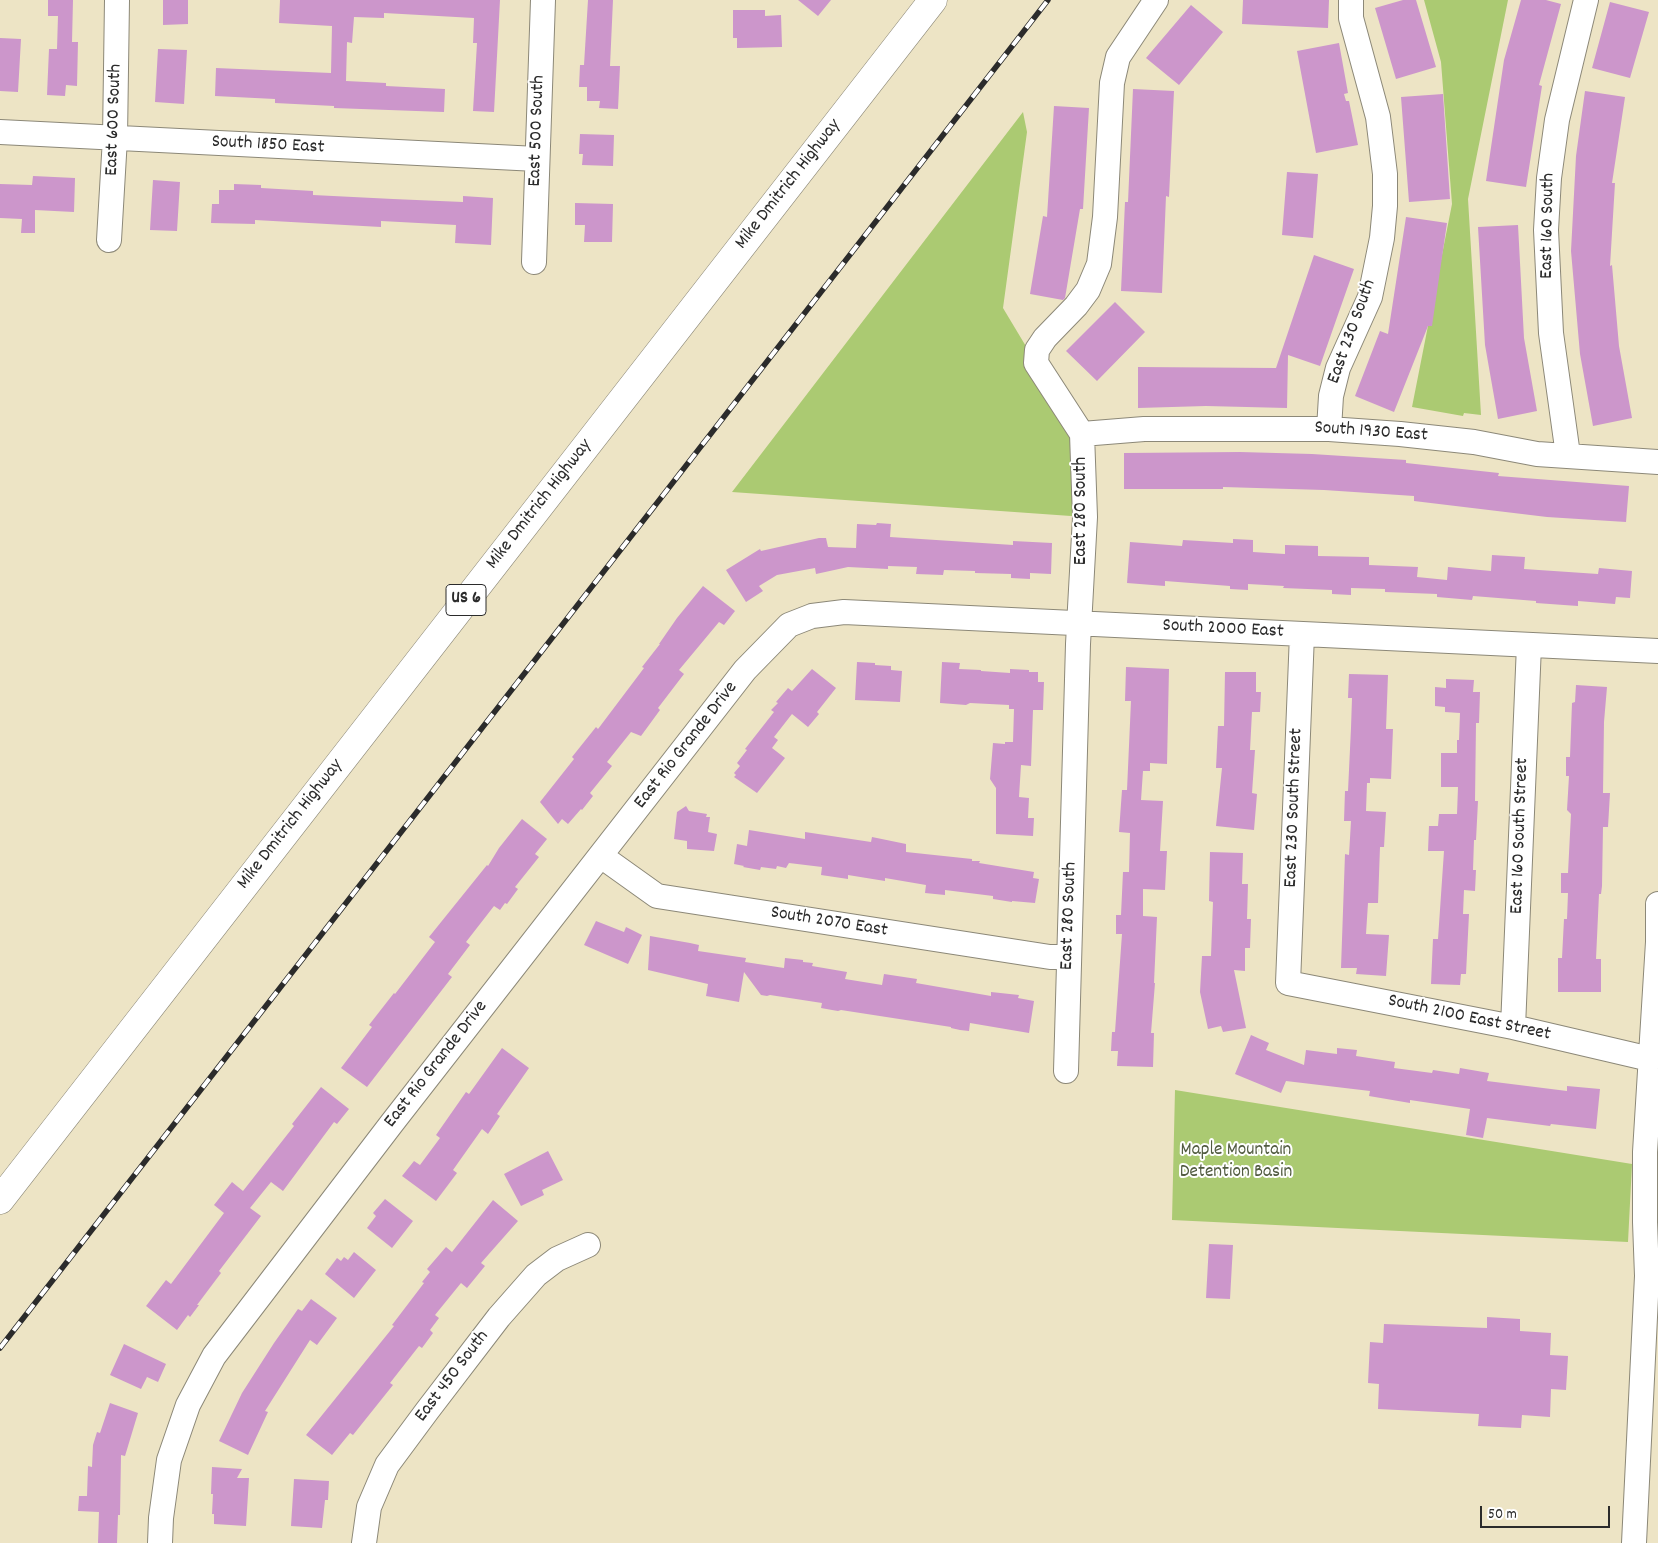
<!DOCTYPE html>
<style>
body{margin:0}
#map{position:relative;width:1658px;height:1543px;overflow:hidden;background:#ede4c5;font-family:Dekko,sans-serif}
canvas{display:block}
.scale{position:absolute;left:1480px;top:1506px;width:130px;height:22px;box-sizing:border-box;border:2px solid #2b2b2b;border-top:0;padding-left:6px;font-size:15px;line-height:18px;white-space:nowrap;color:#2b2b2b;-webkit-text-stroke:4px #fff;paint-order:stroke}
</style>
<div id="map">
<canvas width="1658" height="1543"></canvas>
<div class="scale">50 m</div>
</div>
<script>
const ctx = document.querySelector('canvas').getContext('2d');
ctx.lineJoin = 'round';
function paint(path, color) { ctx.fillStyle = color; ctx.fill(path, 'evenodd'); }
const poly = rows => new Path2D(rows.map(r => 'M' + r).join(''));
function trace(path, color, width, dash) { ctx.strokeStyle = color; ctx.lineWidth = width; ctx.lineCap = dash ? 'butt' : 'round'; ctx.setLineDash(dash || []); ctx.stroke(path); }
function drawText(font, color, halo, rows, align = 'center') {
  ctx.font = font + ' Dekko,sans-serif'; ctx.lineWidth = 4; ctx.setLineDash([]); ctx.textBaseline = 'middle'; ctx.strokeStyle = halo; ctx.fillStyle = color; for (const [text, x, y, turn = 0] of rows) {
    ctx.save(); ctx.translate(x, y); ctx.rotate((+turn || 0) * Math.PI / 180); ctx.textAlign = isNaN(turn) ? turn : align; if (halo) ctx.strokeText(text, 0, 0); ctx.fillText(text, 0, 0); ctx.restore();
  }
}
paint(poly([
 [1424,0,1508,0,1468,199,1481,415,1464,413,1463,416,1412,407,1452,204,1441,62],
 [1023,112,1027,132,1003,308,1036,363,1082,434,1085,517,732,492],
 [1175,1090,1632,1164,1628,1242,1172,1220]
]), '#abca72');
paint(poly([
 [48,0,73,0,72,42,78,42,77,86,66,85,65,96,47,95,49,49,57,49,58,16,48,16],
 [163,0,188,0,188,24,163,25],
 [280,0,500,0,494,112,473,111,477,43,473,43,474,18,384,13,384,18,354,17,352,43,347,42,346,81,386,83,386,86,445,89,444,112,334,108,334,106,275,103,275,99,215,96,216,68,331,73,332,26,279,23],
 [588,0,613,0,610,66,620,66,618,109,599,108,600,101,587,101,587,87,579,87,580,65,584,65],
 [798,0,831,0,818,16],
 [1243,0,1329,0,1328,28,1242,24],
 [1403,0,1416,0,1436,67,1396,79,1375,8],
 [1521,0,1546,0,1561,4,1539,85,1542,86,1526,187,1486,181,1504,60],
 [1610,2,1649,12,1630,78,1592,68],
 [1191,5,1223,32,1179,85,1146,58],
 [733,10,765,10,765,16,781,15,782,47,737,48,737,38,733,38],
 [0,38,21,39,18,92,0,91],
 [1339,43,1348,93,1344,94,1346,101,1349,101,1358,145,1316,153,1297,51],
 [158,49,187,50,184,104,155,102],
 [1133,89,1174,91,1169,197,1166,196,1162,293,1121,291,1125,202,1128,202],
 [1585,91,1625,97,1612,183,1615,183,1610,266,1612,265,1619,346,1632,418,1593,426,1580,354,1571,251,1576,156],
 [1443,94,1450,199,1409,202,1401,97],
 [1054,106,1089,108,1083,209,1080,209,1065,298,1063,300,1030,294,1043,216,1047,217],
 [580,134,614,135,613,166,582,165,583,154,579,154],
 [1287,172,1318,174,1313,238,1282,235],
 [33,176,75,178,74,212,35,210,35,233,21,233,22,219,0,218,0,184,32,185],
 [153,180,180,182,177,231,150,230],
 [234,184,261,185,261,188,313,191,313,195,393,199,463,202,463,196,493,198,491,245,455,243,456,225,381,221,381,227,255,220,255,224,211,223,212,204,219,204,219,190,234,190],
 [575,203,613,204,612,242,584,242,585,225,575,225],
 [1406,217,1447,223,1432,326,1428,326,1394,412,1355,396,1380,331,1388,334],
 [1518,225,1524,338,1537,411,1498,419,1485,345,1478,227],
 [1314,255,1354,269,1320,366,1288,355,1287,408,1206,406,1138,408,1138,367,1276,368],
 [1115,302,1145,332,1097,381,1066,351],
 [1240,452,1312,454,1406,460,1406,463,1499,473,1498,476,1629,486,1626,522,1547,517,1414,501,1414,496,1324,490,1223,487,1223,489,1124,489,1124,453],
 [877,523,891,524,890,537,1013,545,1013,541,1052,543,1051,574,1030,573,1030,579,1011,578,1011,574,975,573,975,571,944,570,943,575,916,574,917,567,888,566,888,569,848,567,816,574,815,568,777,575,759,586,763,591,746,602,726,570,760,549,761,551,819,538,826,538,828,547,856,548,857,524,876,525],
 [1233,539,1253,540,1253,552,1285,554,1285,545,1318,546,1318,556,1369,557,1369,565,1418,567,1417,577,1447,580,1448,567,1491,571,1492,555,1525,557,1524,569,1598,574,1599,568,1632,571,1630,598,1616,597,1615,604,1578,601,1578,606,1536,603,1536,601,1473,596,1472,600,1437,597,1437,594,1385,592,1385,589,1351,588,1351,595,1332,594,1332,590,1283,588,1284,586,1248,584,1248,590,1230,589,1230,586,1165,581,1165,586,1127,583,1130,542,1182,546,1183,540,1233,543],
 [703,586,735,611,724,625,719,622,679,670,684,674,658,708,660,710,641,736,631,732,607,762,612,766,590,793,593,796,582,810,581,809,568,824,562,819,558,824,540,802,574,759,572,757,596,727,598,729,644,668,642,667,660,644,659,644,677,618],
 [857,662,875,663,875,665,891,666,891,670,902,671,900,702,855,700],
 [942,662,960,663,959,669,981,670,981,671,1010,673,1010,669,1029,670,1029,672,1038,672,1038,682,1044,682,1043,710,1033,710,1031,766,1021,765,1019,797,1029,798,1028,818,1034,818,1033,836,996,834,996,788,990,779,993,743,1005,744,1005,742,1013,742,1014,709,1009,709,1009,705,970,703,966,705,940,703],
 [1126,667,1169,669,1167,764,1150,763,1150,771,1143,771,1141,800,1163,801,1160,851,1167,851,1165,890,1143,889,1143,916,1157,917,1154,983,1155,983,1151,1033,1154,1033,1153,1067,1117,1066,1118,1051,1111,1051,1112,1032,1115,1032,1122,934,1116,934,1116,915,1121,915,1123,872,1129,872,1130,833,1119,832,1122,790,1127,790,1131,701,1125,701],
 [812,669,836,688,817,712,819,714,808,727,792,714,774,737,778,740,772,748,785,758,757,793,734,777,736,775,734,773,740,766,737,763,747,750,745,749,774,712,771,710,778,703,776,702,788,688,792,691],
 [1225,672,1256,672,1256,692,1261,692,1260,712,1252,712,1250,750,1255,750,1252,793,1257,794,1254,830,1216,826,1222,768,1216,768,1218,726,1224,726],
 [1349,674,1388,675,1386,729,1393,729,1391,779,1370,778,1370,783,1367,783,1366,811,1386,812,1384,847,1380,847,1378,903,1368,903,1366,934,1389,935,1386,976,1356,974,1357,968,1341,968,1345,854,1349,855,1351,821,1344,821,1345,791,1348,791,1351,728,1352,698,1348,698],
 [1446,679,1474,680,1473,692,1480,692,1479,723,1476,723,1475,801,1478,801,1476,840,1474,840,1473,870,1476,870,1475,891,1464,890,1463,914,1469,914,1466,974,1461,974,1460,985,1431,984,1433,939,1438,939,1444,851,1428,851,1429,826,1438,826,1439,814,1457,814,1458,787,1441,787,1441,753,1457,753,1457,740,1459,740,1460,713,1445,712,1445,707,1435,706,1435,687,1446,688],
 [1576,685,1607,687,1604,722,1603,793,1610,793,1608,827,1603,827,1602,886,1601,894,1599,894,1596,959,1601,959,1601,992,1558,992,1558,958,1562,958,1564,919,1567,919,1568,893,1561,893,1561,873,1568,873,1571,814,1567,810,1569,776,1566,776,1566,757,1570,757,1572,703,1575,702],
 [686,806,689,811,707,814,706,817,710,817,708,832,717,834,714,851,687,849,687,841,674,839,677,812],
 [522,819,547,839,535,854,539,857,515,887,518,889,507,904,505,903,500,910,494,906,466,942,470,945,448,974,452,977,367,1087,341,1068,372,1027,369,1025,394,993,395,994,435,942,429,937,487,865,488,866,499,848],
 [749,830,805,839,805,832,871,842,872,837,906,844,906,852,972,859,972,861,980,861,979,863,1034,872,1033,878,1039,879,1035,903,1012,901,1012,902,993,899,993,896,945,890,945,895,925,893,926,885,885,878,885,881,848,875,848,879,821,875,822,867,789,863,786,868,777,866,776,869,761,867,760,870,743,867,744,866,734,864,737,844,747,846],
 [1210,852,1243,853,1242,884,1248,884,1247,919,1251,919,1250,948,1245,948,1245,971,1234,970,1246,1028,1223,1032,1221,1026,1208,1029,1200,992,1202,956,1211,956,1213,902,1209,901],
 [596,921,624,932,626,927,642,935,628,964,584,945],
 [650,936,690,943,699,945,698,951,746,958,745,962,784,968,785,958,803,960,803,962,813,963,812,966,847,972,845,979,882,985,884,974,917,979,916,983,991,996,991,992,1019,995,1018,998,1034,1001,1029,1033,970,1023,969,1031,960,1030,951,1028,951,1027,841,1010,838,1011,832,1010,821,1008,822,1003,770,995,767,996,761,995,744,972,739,1002,706,996,708,984,648,970],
 [1251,1035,1269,1043,1266,1050,1304,1065,1306,1050,1337,1054,1337,1048,1357,1050,1356,1056,1395,1062,1394,1068,1432,1073,1433,1070,1459,1074,1460,1068,1489,1073,1487,1081,1567,1091,1567,1086,1600,1089,1596,1129,1551,1124,1550,1126,1487,1118,1483,1138,1466,1135,1470,1109,1410,1100,1410,1103,1369,1096,1370,1091,1286,1081,1281,1093,1235,1074],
 [502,1048,529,1068,497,1114,500,1116,488,1134,482,1129,453,1170,457,1173,436,1201,402,1176,414,1161,420,1165,440,1138,436,1135,466,1092,469,1094],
 [321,1087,349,1109,337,1124,334,1122,283,1191,271,1182,250,1208,261,1216,219,1271,221,1273,197,1305,199,1305,190,1317,188,1315,177,1330,146,1306,166,1280,171,1284,224,1213,214,1205,232,1182,243,1191,294,1126,292,1124],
 [548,1151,563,1180,542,1190,544,1195,521,1206,504,1174],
 [385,1199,413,1221,392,1248,367,1228,376,1216,373,1213],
 [493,1200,518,1221,481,1263,485,1266,467,1288,461,1283,435,1315,439,1318,430,1330,433,1333,422,1348,419,1346,390,1383,393,1385,353,1435,350,1433,332,1455,306,1435,394,1326,392,1325,424,1283,422,1282,430,1272,427,1269,446,1247,452,1252],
 [1209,1244,1233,1245,1230,1299,1206,1298],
 [354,1252,376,1270,354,1298,325,1274,337,1258,341,1261,344,1257,348,1260],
 [311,1299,337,1318,317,1345,310,1340,265,1411,268,1412,248,1455,219,1441,242,1393,274,1343,298,1309,302,1311],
 [1487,1317,1520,1319,1520,1331,1551,1333,1550,1355,1568,1356,1566,1390,1551,1389,1550,1417,1522,1415,1521,1428,1478,1426,1479,1414,1378,1409,1379,1384,1368,1383,1370,1342,1383,1343,1384,1324,1487,1328],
 [124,1344,166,1364,158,1382,147,1377,141,1389,110,1375],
 [110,1403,138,1413,125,1456,121,1455,120,1515,118,1515,117,1543,98,1543,99,1512,78,1511,79,1496,87,1496,88,1466,92,1467,93,1445,97,1432,100,1433],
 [212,1467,242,1469,237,1478,249,1478,246,1526,214,1524,214,1514,212,1514,213,1494,211,1494],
 [294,1479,329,1481,328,1500,325,1500,322,1528,291,1526]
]), '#cc96cb');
const minor = poly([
 [0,132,537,159],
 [109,240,115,138,117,0],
 [534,262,543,0],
 [1329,429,1331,396,1338,368,1370,297,1382,238,1385,206,1385,174,1378,117,1351,18,1351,0],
 [1082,434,1144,429,1329,429,1400,434,1474,442,1537,454,1658,462],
 [1568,455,1551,333,1546,230,1549,178,1557,120,1586,0],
 [1302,634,1288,983,1513,1027,1650,1059],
 [601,856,657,896,1050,957,1069,957],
 [1513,1027,1529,645],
 [1066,1071,1078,644,1085,517,1082,434,1036,363,1037,350,1045,338,1076,306,1088,290,1099,264,1105,217,1112,83,1118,57,1156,0],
 [160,1543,161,1518,169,1460,188,1405,214,1356,392,1123,745,670,789,625,812,616,844,612,1658,651],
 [364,1543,369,1507,387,1465,427,1411,499,1317,536,1275,557,1259,588,1245],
 [1634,1543,1647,1276,1645,1222,1645,1152,1658,942,1658,904]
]);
const highway = poly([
 [0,1200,933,0]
]);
trace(minor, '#8c8878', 26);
trace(highway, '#8c8878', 29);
trace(minor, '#fff', 24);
trace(highway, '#fff', 28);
const rail = poly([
 [0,1348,1048,0]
]);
trace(rail, '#2b2b2b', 5.5);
trace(rail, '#fff', 4, [11]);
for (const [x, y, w] of [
 [466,600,40]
]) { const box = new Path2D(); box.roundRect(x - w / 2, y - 15.5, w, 31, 4); ctx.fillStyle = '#fff'; ctx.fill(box); trace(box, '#2b2b2b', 1); }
drawText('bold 18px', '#2b2b2b', null, [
 ["US 6",466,600]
]);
drawText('19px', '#2b2b2b', '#fff', [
 ["East 600 South",115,120,-88],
 ["East 500 South",538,131,-88],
 ["South 1850 East",268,146,3],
 ["Mike Dmitrich Highway",789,185,-52],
 ["East 160 South",1549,226,-89],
 ["East 230 South",1353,332,-70],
 ["South 1930 East",1371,433,4],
 ["Mike Dmitrich Highway",540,505,-52],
 ["East 280 South",1082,511,-90],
 ["South 2000 East",1223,630,3],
 ["East Rio Grande Drive",687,746,-52],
 ["East 230 South Street",1295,808,-88],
 ["Mike Dmitrich Highway",291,825,-52],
 ["East 160 South Street",1521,836,-88],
 ["East 280 South",1070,916,-88],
 ["South 2070 East",829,923,9],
 ["South 2100 East Street",1469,1019,12],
 ["East Rio Grande Drive",437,1065,-52],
 ["East 450 South",453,1377,-53]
]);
drawText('19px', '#515b40', '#fff', [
 ["Maple Mountain",1236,1151],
 ["Detention Basin",1236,1173]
]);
</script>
